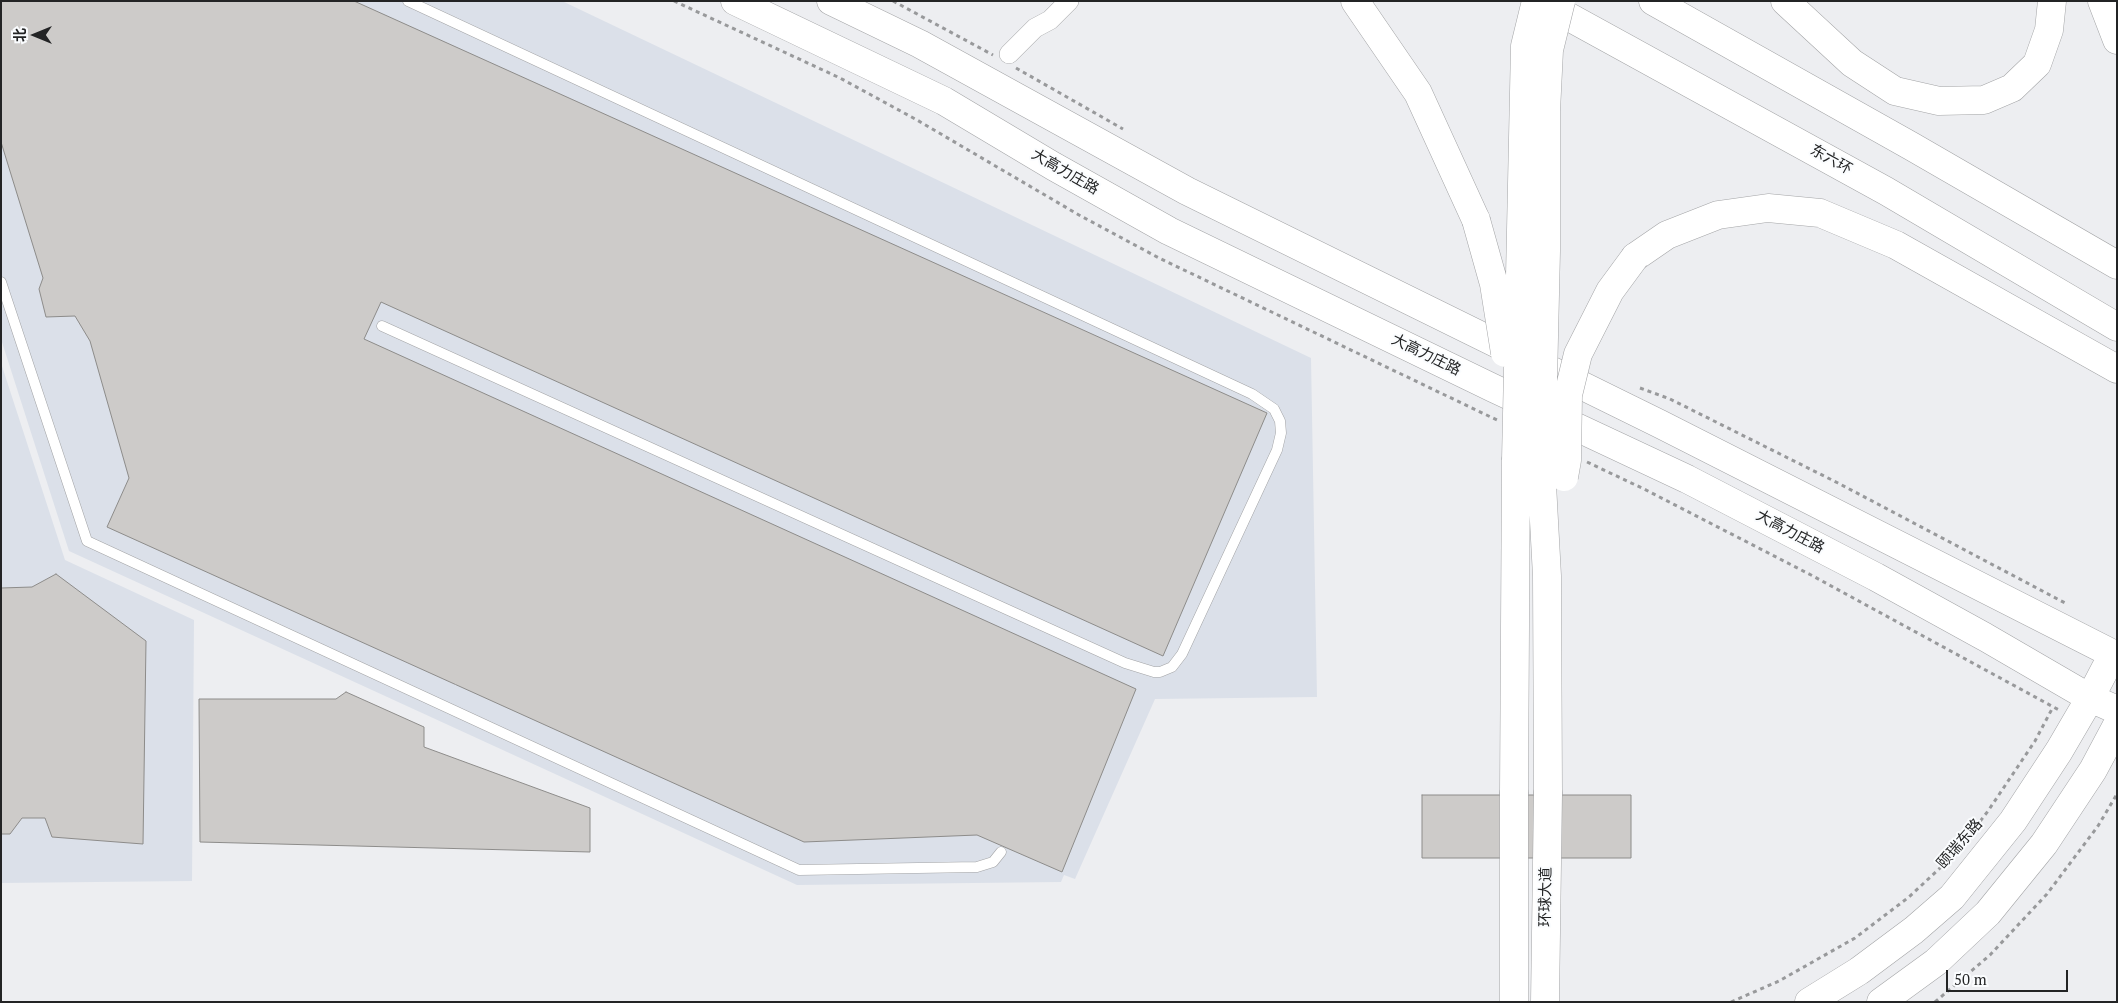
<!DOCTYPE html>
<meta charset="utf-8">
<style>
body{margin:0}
#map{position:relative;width:2118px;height:1003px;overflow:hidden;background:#edeef1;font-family:"PT Serif","Noto Sans SC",serif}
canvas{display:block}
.frame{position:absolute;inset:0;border:2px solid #232425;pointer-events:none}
.north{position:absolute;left:10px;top:10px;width:50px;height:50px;-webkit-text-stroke:4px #fafcfe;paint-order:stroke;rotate:270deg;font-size:14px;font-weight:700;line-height:20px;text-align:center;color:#232425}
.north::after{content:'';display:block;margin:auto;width:18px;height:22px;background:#232425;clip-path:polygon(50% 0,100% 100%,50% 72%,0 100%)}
.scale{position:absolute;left:1946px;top:970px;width:122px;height:22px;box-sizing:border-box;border:2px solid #232425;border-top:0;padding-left:6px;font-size:15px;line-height:18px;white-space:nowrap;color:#232425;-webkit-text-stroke:4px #fafcfe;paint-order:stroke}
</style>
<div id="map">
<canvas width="2118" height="1003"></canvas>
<div class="frame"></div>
<div class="north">北</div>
<div class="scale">50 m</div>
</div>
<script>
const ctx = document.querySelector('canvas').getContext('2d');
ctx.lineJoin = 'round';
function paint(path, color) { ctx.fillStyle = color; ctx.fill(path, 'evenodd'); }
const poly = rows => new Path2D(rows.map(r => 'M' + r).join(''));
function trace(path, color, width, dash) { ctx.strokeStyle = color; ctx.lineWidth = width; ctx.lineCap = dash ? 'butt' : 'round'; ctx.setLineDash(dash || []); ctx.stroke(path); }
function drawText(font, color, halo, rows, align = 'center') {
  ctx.font = font + ' "PT Serif","Noto Sans SC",serif'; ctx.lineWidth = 4; ctx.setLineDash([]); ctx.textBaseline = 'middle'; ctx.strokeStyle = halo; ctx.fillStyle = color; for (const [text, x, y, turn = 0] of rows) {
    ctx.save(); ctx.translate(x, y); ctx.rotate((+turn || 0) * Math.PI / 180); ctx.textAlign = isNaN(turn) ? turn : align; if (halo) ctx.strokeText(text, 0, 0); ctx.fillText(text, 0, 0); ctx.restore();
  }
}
paint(poly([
 [1,1,562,1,1311,358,1317,697,1155,699,1075,879,1064,875,1061,882,797,885,69,551,1,339],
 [1,363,65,560,194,620,192,881,1,883]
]), '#dbe0e9');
const building = poly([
 [1,1,354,1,1267,413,1163,656,381,302,364,339,1136,689,1062,872,977,835,804,842,107,527,129,478,90,341,75,316,46,317,39,289,43,278,1,142,1,1],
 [56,574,146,641,143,844,52,837,45,818,22,818,10,834,1,834,1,588,32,587,56,574],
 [346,692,424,727,424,747,590,808,590,852,200,842,199,699,336,699,346,692],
 [1422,795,1631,795,1631,858,1422,858,1422,795]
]);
paint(building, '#cdcbc9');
trace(building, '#8d8c8a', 1);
const service = poly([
 [1,282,87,541,799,870,977,867,993,862,1001,852],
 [382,326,1125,663,1154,672,1160,672,1172,667,1182,654,1277,450,1281,433,1280,421,1274,409,1252,394,408,1]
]);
const minor = poly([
 [1009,54,1035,28,1050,20,1069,1]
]);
const primary = poly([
 [735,1,944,101,1053,166,1169,231,1493,388,1687,479,1876,577,1985,637,2090,698,2117,710],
 [831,1,920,44,1187,191,1660,424,2117,656],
 [1514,1002,1514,793],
 [1545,1002,1548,793],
 [1809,1002,1859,971,1914,930,1952,897,2013,821,2059,751,2090,698,2113,654],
 [1881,1002,1936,962,1988,913,2044,844,2093,770,2117,725]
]);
const motorway = poly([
 [1355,1,1418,93,1476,220],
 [1540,1,1886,191,2117,327],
 [1653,1,1911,146,2117,265],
 [1785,1,1852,63,1895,91,1939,101,1984,100,2012,88,2037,64,2049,30,2052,1],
 [2102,1,2117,40],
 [1635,257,1667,235,1718,215,1768,208,1820,213,1896,245,2117,369],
 [1541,466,1547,576,1548,793],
 [1514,793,1516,460]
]);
trace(service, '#a3a4a6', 11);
trace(minor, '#a3a4a6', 20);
trace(primary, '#a3a4a6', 29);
trace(motorway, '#a3a4a6', 29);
trace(poly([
 [674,1,840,78,917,120,1079,215,1159,258,1497,420],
 [893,1,993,55],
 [1016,68,1123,129],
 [1640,388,1670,399,1838,483,2067,604],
 [1587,462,1644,489,1811,575,2059,710],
 [1731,1002,1779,981,1855,938,1909,897,1956,853,1988,811,2035,741,2053,707],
 [1935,1002,1990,955,2047,894,2098,826,2117,794]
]), '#98999b', 3, [4, 4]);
trace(service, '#fff', 10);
trace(minor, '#fff', 19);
trace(primary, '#fff', 28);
trace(motorway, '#fff', 28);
const motorwayBridge = poly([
 [1476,220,1494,284,1505,353],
 [1516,460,1525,46,1536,1],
 [1541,466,1546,251,1546,111,1549,50,1561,1],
 [1564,477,1567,460,1568,395,1578,354,1610,291,1635,257]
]);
trace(motorwayBridge, '#a3a4a6', 29, []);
trace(motorwayBridge, '#fff', 28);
drawText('15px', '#232425', '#fafcfe', [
 ["东六环",1831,160,29],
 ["大高力庄路",1065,172,30],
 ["大高力庄路",1426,355,26],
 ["大高力庄路",1790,532,28],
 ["颐瑞东路",1960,844,-49],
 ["环球大道",1546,897,-89]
]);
</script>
